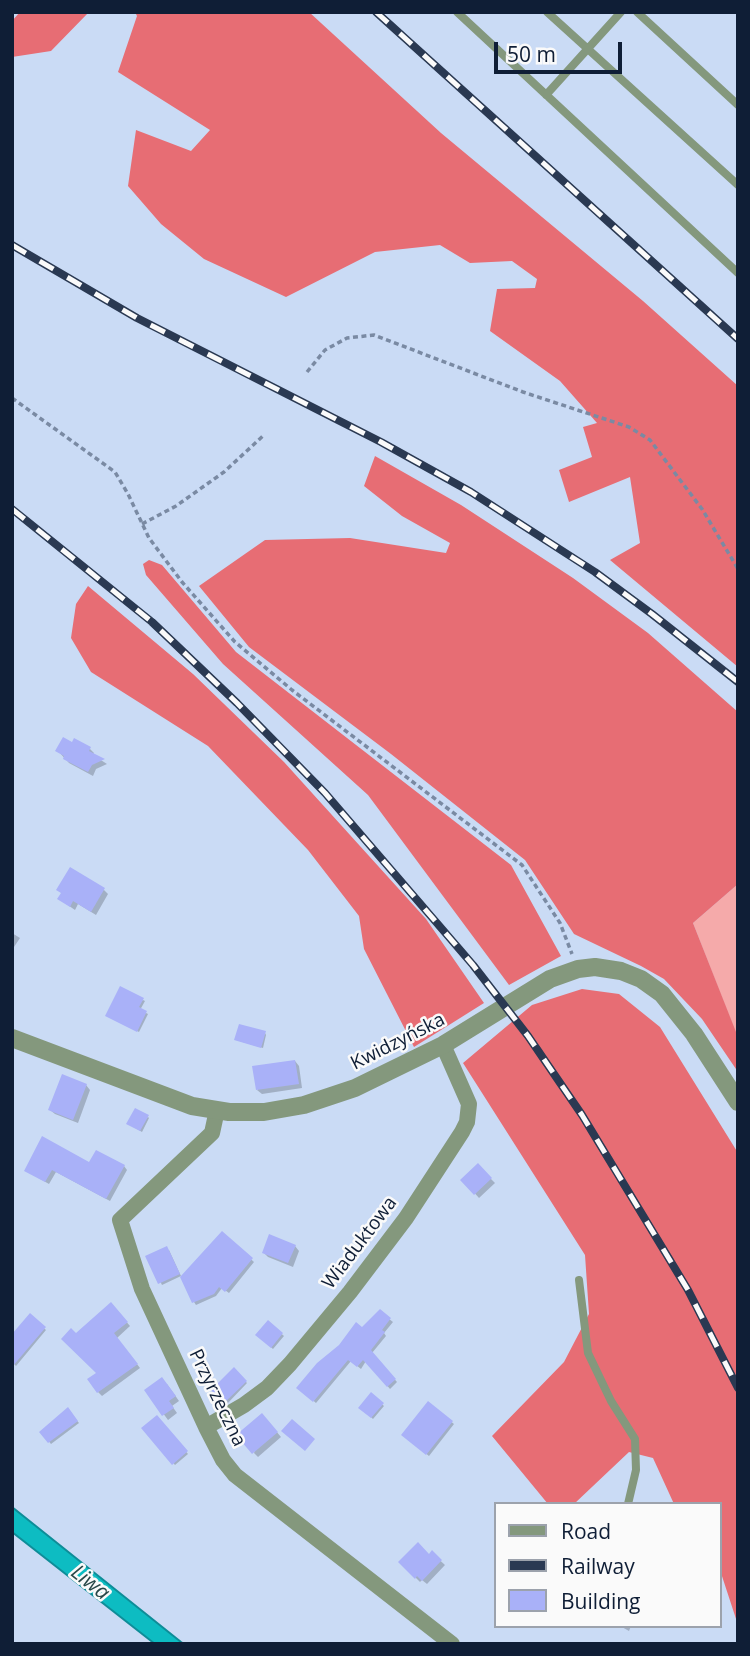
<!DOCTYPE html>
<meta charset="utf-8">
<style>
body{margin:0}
#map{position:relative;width:750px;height:1656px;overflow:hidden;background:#cadbf5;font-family:"Open Sans",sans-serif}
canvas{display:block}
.frame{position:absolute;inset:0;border:14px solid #0f1e36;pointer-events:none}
.legend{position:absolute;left:494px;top:1502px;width:228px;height:126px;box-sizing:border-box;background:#fafafa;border:2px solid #9ca2ac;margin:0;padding:9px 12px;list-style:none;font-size:21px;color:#0f1e36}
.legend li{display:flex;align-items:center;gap:14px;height:35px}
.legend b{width:35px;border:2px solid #9ca2ac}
.scale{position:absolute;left:494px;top:42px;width:128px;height:32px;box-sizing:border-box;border:4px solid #0f1e36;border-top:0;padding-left:9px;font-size:21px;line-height:24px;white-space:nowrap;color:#0f1e36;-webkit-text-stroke:5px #fafafa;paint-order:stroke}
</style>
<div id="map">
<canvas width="750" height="1656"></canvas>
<div class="frame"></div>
<ul class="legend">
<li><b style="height:9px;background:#84987d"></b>Road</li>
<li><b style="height:9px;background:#2a3952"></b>Railway</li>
<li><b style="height:19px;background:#a9b1f8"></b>Building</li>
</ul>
<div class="scale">50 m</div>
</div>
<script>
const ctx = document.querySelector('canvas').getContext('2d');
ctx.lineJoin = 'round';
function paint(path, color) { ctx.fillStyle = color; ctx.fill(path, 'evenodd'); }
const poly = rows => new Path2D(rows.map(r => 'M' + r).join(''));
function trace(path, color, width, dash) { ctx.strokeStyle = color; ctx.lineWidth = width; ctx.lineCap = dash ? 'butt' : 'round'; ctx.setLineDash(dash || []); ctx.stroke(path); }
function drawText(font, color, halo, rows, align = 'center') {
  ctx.font = font + ' "Open Sans",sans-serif'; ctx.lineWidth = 5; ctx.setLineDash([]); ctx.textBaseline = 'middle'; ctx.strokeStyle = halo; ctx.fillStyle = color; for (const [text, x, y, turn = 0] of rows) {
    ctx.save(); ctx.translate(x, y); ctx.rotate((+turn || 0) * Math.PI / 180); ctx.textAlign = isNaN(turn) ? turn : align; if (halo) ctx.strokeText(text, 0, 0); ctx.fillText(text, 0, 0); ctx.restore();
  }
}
paint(poly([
 [738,884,738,1035,737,1036,693,923]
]), '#f5aaaa');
paint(poly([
 [20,12,89,12,51,51,12,57,12,21],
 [135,12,309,12,441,133,643,301,738,386,738,667,610,560,640,543,630,477,569,502,559,470,592,457,583,427,597,423,560,381,490,331,497,289,535,288,537,279,512,261,470,263,440,245,375,252,286,297,204,259,161,224,128,186,136,130,191,151,210,130,118,72,137,16],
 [375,456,461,505,573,578,648,633,738,712,738,884,693,923,738,1037,738,1072,702,1019,664,979,641,966,574,934,525,860,391,754,249,647,199,586,265,540,350,538,446,553,450,543,402,516,364,486],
 [149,560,162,565,236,652,511,865,561,956,509,985,368,795,223,664,146,575,143,564],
 [88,586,193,674,284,762,426,919,484,1003,414,1047,364,949,359,916,308,850,208,746,91,672,71,638,76,604],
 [582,989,619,994,660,1027,738,1153,738,1625,720,1570,720,1504,674,1504,653,1458,629,1452,574,1504,548,1504,492,1436,564,1362,589,1314,585,1255,463,1063,532,1005]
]), '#e76d74');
const water = poly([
 [12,1507,181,1642,184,1644,155,1644,12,1532,12,1507]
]);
paint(water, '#0dbcc2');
trace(water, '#0e8d98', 2);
paint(poly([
 [90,749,94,753,93,755,107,764,96,769,93,776,69,763,58,751],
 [104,890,108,894,96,915,78,904,75,910,59,899],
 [12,933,20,938,12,950],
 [143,1000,145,1001,140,1010,148,1014,139,1032,109,1017],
 [265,1033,266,1035,263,1048,236,1040],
 [295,1061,299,1066,302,1088,262,1094,257,1090],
 [86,1085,90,1090,78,1123,55,1114,50,1110],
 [148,1117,149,1118,142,1132,130,1125],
 [90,1164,124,1166,127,1170,110,1201,56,1172,49,1184,26,1171],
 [478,1166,495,1183,479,1198,463,1180],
 [222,1233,254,1262,229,1293,222,1288,216,1296,196,1305,194,1302],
 [295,1246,299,1251,293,1267,268,1257,264,1253],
 [169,1250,181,1276,162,1285,148,1257],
 [111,1304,130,1326,117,1338,140,1368,102,1396,98,1392,98,1373],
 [380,1312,393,1322,384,1333,386,1336,372,1353,397,1382,390,1389,366,1361,361,1369,351,1361,316,1403,299,1388],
 [30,1316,46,1330,16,1366,12,1362],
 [268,1322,284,1336,273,1349,257,1335],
 [234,1370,247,1383,227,1404,213,1390],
 [167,1384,179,1401,172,1406,177,1413,168,1420,146,1390],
 [371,1395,384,1406,373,1419,361,1408],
 [428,1403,454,1424,429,1456,403,1435],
 [68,1410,79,1423,51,1444,42,1433],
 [157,1418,188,1454,175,1465,144,1429],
 [266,1419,281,1437,258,1457,254,1453],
 [432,1553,445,1565,427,1584,422,1580,420,1582,400,1562,429,1556],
 [620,1626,631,1626,629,1631]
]), '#0003');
paint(poly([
 [63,737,72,742,74,738,91,747,89,751,105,759,92,765,88,772,63,759,64,756,55,751],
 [70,867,105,888,91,912,73,901,70,907,57,899,61,893,56,890],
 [120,986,144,998,139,1007,147,1011,137,1032,105,1016],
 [239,1024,266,1031,261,1048,234,1040],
 [295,1060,299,1084,256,1090,252,1066],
 [62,1074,87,1084,73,1120,48,1110],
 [135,1108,149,1115,140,1131,126,1124],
 [42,1136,89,1162,96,1150,125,1165,106,1199,52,1170,45,1182,24,1171],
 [478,1163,492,1178,474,1195,460,1180],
 [222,1231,253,1258,225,1292,219,1287,214,1294,192,1303,180,1277],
 [269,1234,296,1245,288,1263,262,1253],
 [167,1246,180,1274,158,1284,145,1256],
 [111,1302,128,1322,114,1333,138,1364,97,1393,87,1379,96,1373,61,1339,71,1328,76,1333],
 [380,1309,391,1318,382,1330,385,1332,371,1350,396,1379,387,1387,363,1360,357,1367,348,1360,313,1402,296,1388,317,1363,339,1345,356,1322,362,1327],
 [30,1313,46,1327,12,1367,12,1334],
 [268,1320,283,1333,271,1348,255,1335],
 [234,1367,247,1381,224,1403,211,1390],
 [162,1377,176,1396,169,1401,174,1408,162,1416,144,1390],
 [371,1392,384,1403,371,1418,358,1408],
 [428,1401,453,1421,426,1455,401,1435],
 [68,1407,78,1421,48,1443,39,1432],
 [262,1413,278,1432,252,1454,236,1435],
 [157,1415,188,1451,172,1465,141,1428],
 [292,1419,315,1439,305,1451,281,1431],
 [418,1542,429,1554,432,1550,442,1560,422,1581,417,1576,415,1579,398,1562]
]), '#a9b1f8');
trace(poly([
 [307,372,325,350,347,338,374,335,523,392,629,427,650,440,702,509,738,569],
 [12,398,115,472,128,494,149,538,182,582,235,642,292,690,522,865,560,923,572,954],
 [142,524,176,506,224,472,264,435]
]), '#7a8aa3', 3.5, [5, 3.5]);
trace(poly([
 [457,12,738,273],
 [547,12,738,185],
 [637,12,738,105],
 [546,95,621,12],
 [579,1280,588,1353,611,1401,635,1439,636,1470,628,1504]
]), '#84987d', 8);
trace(poly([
 [217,1110,212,1133,120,1220,142,1289,206,1427,223,1460,235,1475,452,1644],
 [206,1427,244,1405,267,1388,290,1364,350,1292,406,1218,462,1132,467,1122,469,1104,443,1045]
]), '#84987d', 16);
trace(poly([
 [12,1038,192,1106,229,1112,264,1112,304,1105,355,1088,443,1045,550,979,578,969,595,967,621,971,641,979,662,994,694,1034,738,1102]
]), '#84987d', 18);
const rail = poly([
 [376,12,738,339],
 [12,245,137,318,381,442,471,492,595,572,652,614,738,682],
 [12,509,152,622,237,703,325,793,473,965,528,1036,582,1115,688,1290,738,1388]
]);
trace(rail, '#2a3952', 8);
trace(rail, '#fafafa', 5, [16]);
drawText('19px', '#0f1e36', '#fafafa', [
 ["Kwidzyńska",398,1042,-27],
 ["Wiaduktowa",360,1243,-53],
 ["Przyrzeczna",217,1398,64]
]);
drawText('italic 21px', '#294849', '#fafafa', [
 ["Liwa",90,1583,38]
]);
</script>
